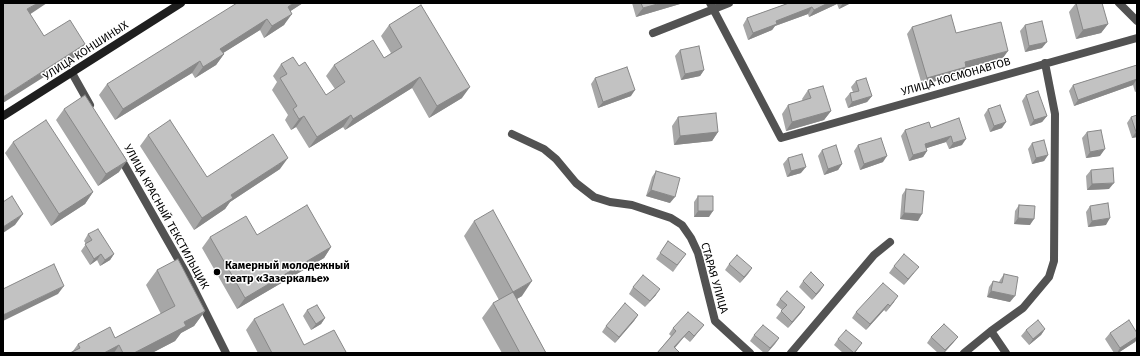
<!DOCTYPE html>
<meta charset="utf-8">
<style>
body{margin:0}
#map{position:relative;width:1140px;height:356px;overflow:hidden;background:#fff;font-family:"Fira Sans",sans-serif}
canvas{display:block}
.frame{position:absolute;inset:0;border:4px solid #000;pointer-events:none}
</style>
<div id="map">
<canvas width="1140" height="356"></canvas>
<div class="frame"></div>
</div>
<script>
const ctx = document.querySelector('canvas').getContext('2d');
ctx.lineJoin = 'round';
const poly = rows => new Path2D(rows.map(r => 'M' + r).join(''));
function trace(path, color, width, dash) { ctx.strokeStyle = color; ctx.lineWidth = width; ctx.lineCap = dash ? 'butt' : 'round'; ctx.setLineDash(dash || []); ctx.stroke(path); }
function paint(path, color) { ctx.fillStyle = color; ctx.fill(path, 'evenodd'); }
function drawText(font, color, halo, rows, align = 'center') {
  ctx.font = font + ' "Fira Sans",sans-serif'; ctx.lineWidth = 3; ctx.setLineDash([]); ctx.textBaseline = 'middle'; ctx.strokeStyle = halo; ctx.fillStyle = color; for (const [text, x, y, turn = 0] of rows) {
    ctx.save(); ctx.translate(x, y); ctx.rotate((+turn || 0) * Math.PI / 180); ctx.textAlign = isNaN(turn) ? turn : align; if (halo) ctx.strokeText(text, 0, 0); ctx.fillText(text, 0, 0); ctx.restore();
  }
}
trace(poly([
 [710,3,781,138,1137,38],
 [1119,3,1137,21],
 [653,33,729,3],
 [512,134,544,149,556,159,576,183,594,197,610,202,632,205,671,218,682,225,691,238,698,253,715,321,750,353],
 [991,331,1006,353],
 [791,353,874,255,890,242],
 [964,353,991,331,1023,308,1049,277,1054,261,1055,114,1045,63]
]), '#525252', 8);
trace(poly([
 [72,73,90,105],
 [120,157,186,273,226,353]
]), '#525252', 8);
trace(poly([
 [3,116,181,3]
]), '#1f1f1f', 8);
paint(poly([
 [303,3,290,11,284,25,264,38,260,30,223,53,224,54,216,65,195,78,192,73,115,120,99,95,107,84],
 [632,3,681,3,680,4,636,17],
 [789,3,851,3,839,9,837,4,809,17,808,14,775,26,772,30,748,40,743,25,747,18],
 [1076,3,1108,24,1101,33,1076,39,1069,12],
 [389,25,462,98,429,118,412,88,345,130,343,127,309,148,296,127,291,130,285,120,288,115,272,90,277,82,273,76,281,64,299,66,326,95,335,89,326,76,334,65,384,58,391,53,381,36],
 [1025,25,1042,48,1025,52,1020,31],
 [912,27,956,33,1003,58,966,68,961,74,922,85,907,34],
 [680,50,704,70,700,76,681,80,675,56],
 [1137,65,1137,91,1135,92,1133,85,1074,106,1069,91,1073,85],
 [595,78,631,96,598,108,591,84],
 [856,81,872,96,867,102,848,108,845,99,850,93,853,92,851,87],
 [808,90,831,111,824,120,786,131,782,114,788,105,803,101,802,99],
 [1026,95,1047,116,1042,122,1030,126,1022,101],
 [64,109,119,172,98,186,56,120],
 [988,109,1002,128,990,132,984,115],
 [1137,115,1137,137,1132,138,1127,123,1131,117],
 [678,117,718,132,712,141,674,145,672,126],
 [959,118,962,145,949,149,946,142,926,148,927,151,923,157,909,161,901,136,905,130,931,128],
 [1087,132,1100,156,1086,158,1082,138],
 [148,135,207,177,280,169,230,202,225,209,194,230,140,146],
 [13,142,93,192,85,204,51,226,5,153],
 [1032,143,1048,155,1044,161,1032,164,1028,149],
 [858,145,883,162,860,170,854,151],
 [822,150,842,164,838,170,824,175,818,156],
 [788,158,801,173,787,177,783,164],
 [1091,170,1109,189,1087,190,1086,176],
 [656,171,670,203,646,196,652,177],
 [906,189,918,221,900,219,902,195],
 [698,196,709,217,694,217,694,202],
 [1019,205,1030,225,1014,224,1015,211],
 [1090,206,1106,225,1088,227,1086,212],
 [474,221,522,296,517,299,546,353,502,353,482,318,493,303,499,300,464,236],
 [88,234,114,254,110,260,100,266,97,260,90,265,81,251,86,244,84,241],
 [257,235,331,247,324,258,237,309,202,248,210,237],
 [668,241,686,254,673,272,656,259],
 [729,264,752,268,740,283,725,270],
 [894,266,914,273,904,285,889,273],
 [157,270,205,311,194,326,181,333,175,341,152,353,70,353,73,351,78,344,115,338,161,314,146,285],
 [1004,274,1010,302,987,297,989,287,993,281,999,282,1000,280],
 [803,281,824,285,820,291,812,300,799,287],
 [633,287,656,295,645,307,629,294],
 [780,299,805,307,801,313,788,328,776,318,782,310,776,305],
 [894,302,886,312,884,310,866,330,852,318,856,312],
 [307,310,325,318,321,324,311,330,303,316],
 [638,315,634,321,615,343,602,332,606,326],
 [254,319,304,345,345,353,258,353,246,330],
 [704,325,699,331,690,342,684,337,675,348,657,353,671,336,669,334,673,328],
 [1045,329,1041,335,1029,345,1021,336,1026,330],
 [1110,333,1137,333,1137,339,1135,342,1118,353,1114,353,1105,339],
 [754,335,779,338,767,353,764,353,750,341],
 [931,337,958,337,953,343,944,353,938,353,927,343],
 [838,339,862,343,855,353,843,353,834,345]
]), '#a7a7a7');
paint(poly([
 [38,3,47,3,20,21,27,9],
 [293,3,303,3,280,18,288,7],
 [661,3,681,3,680,4,636,17,643,8],
 [828,3,837,3,837,4,809,17,814,10],
 [843,3,851,3,839,9],
 [812,7,808,14,775,26,772,30,748,40,753,33,776,21],
 [292,14,284,25,264,38,272,26],
 [267,19,260,30,212,60,220,49],
 [1108,24,1101,33,1076,39,1083,30],
 [1047,42,1042,48,1025,52,1029,46],
 [85,44,77,56,3,103,3,97],
 [1008,51,1003,58,966,68,961,74,922,85,927,78,965,62],
 [224,54,216,65,195,78,203,67],
 [200,61,192,73,115,120,123,109],
 [704,70,700,76,681,80,685,74],
 [420,77,412,88,345,130,353,119],
 [1137,79,1133,85,1074,106,1078,100],
 [470,87,462,98,429,118,437,106],
 [635,90,631,96,598,108,603,102],
 [872,96,867,102,848,108,852,102],
 [831,111,824,120,786,131,792,122],
 [351,115,343,127,309,148,317,137],
 [304,116,296,127,291,130,299,119],
 [1047,116,1042,122,1030,126,1034,120],
 [1006,122,1002,128,990,132,994,126],
 [718,132,712,141,674,145,680,136],
 [1136,132,1137,132,1137,137,1132,138],
 [951,136,946,142,921,150,925,144],
 [966,139,962,145,949,149,953,143],
 [1105,149,1100,156,1086,158,1090,152],
 [927,151,923,157,909,161,913,155],
 [1048,155,1044,161,1032,164,1036,158],
 [887,156,883,162,860,170,864,164],
 [288,158,280,169,230,202,225,209,194,230,202,218,231,195],
 [127,161,119,172,98,186,106,174],
 [842,164,838,170,824,175,828,169],
 [806,167,801,173,787,177,791,171],
 [1114,183,1109,189,1087,190,1092,184],
 [651,190,675,197,670,203,646,196],
 [93,192,85,204,51,226,59,214],
 [698,211,713,211,709,217,694,217],
 [904,213,922,214,918,221,900,219],
 [23,214,15,225,3,233,3,227],
 [1018,218,1034,219,1030,225,1014,224],
 [1110,218,1106,225,1088,227,1092,221],
 [331,247,324,258,237,309,245,298],
 [101,254,97,260,90,265,94,259],
 [114,254,110,260,100,266,105,260],
 [919,267,904,285,908,279],
 [752,268,748,274,740,283,744,277],
 [532,281,522,296,503,307,513,292],
 [824,285,820,291,812,300,816,294],
 [64,286,58,294,3,321,3,315],
 [660,289,656,295,645,307],
 [991,291,1015,296,1010,302,987,297],
 [898,296,894,302,886,312,890,306],
 [888,304,884,310,866,330,870,324],
 [805,307,801,313,788,328,792,322],
 [205,311,194,326,181,333,175,341,152,353,134,353,184,322],
 [638,315,634,321,615,343,619,337],
 [325,318,321,324,311,330,316,324],
 [704,325,699,331,690,342,694,336],
 [1045,329,1041,335,1029,345,1033,339],
 [689,331,684,337,670,353,674,347],
 [958,337,953,343,944,353,943,353],
 [1137,337,1137,339,1135,342,1118,353,1117,353,1120,348],
 [779,338,775,344,767,353,770,348],
 [119,345,114,353,104,353]
]), '#888');
const building = poly([
 [3,3,38,3,27,9,44,36,70,20,85,44,3,97,3,3],
 [237,3,293,3,288,7,292,14,272,26,267,19,220,49,224,54,203,67,200,61,123,109,107,84,237,3],
 [641,3,661,3,643,8,641,3],
 [789,3,828,3,814,10,812,7,776,21,777,24,753,33,747,18,789,3],
 [1076,3,1102,3,1108,24,1083,30,1076,3],
 [421,5,470,87,437,106,420,77,353,119,351,115,317,137,304,116,299,119,293,109,297,106,280,78,287,74,281,64,293,57,299,66,305,62,326,95,345,82,334,65,373,40,384,58,402,47,389,25,421,5],
 [951,15,956,33,1001,22,1008,51,965,62,966,67,927,78,912,27,951,15],
 [1042,21,1047,42,1029,46,1025,25,1042,21],
 [699,46,704,70,685,74,680,50,699,46],
 [1137,65,1137,79,1078,100,1073,85,1137,65],
 [627,67,635,90,603,102,595,78,627,67],
 [866,78,872,96,852,102,850,93,859,91,856,81,866,78],
 [823,86,831,111,792,122,788,105,811,98,808,90,823,86],
 [1038,91,1047,116,1034,120,1026,95,1038,91],
 [85,95,127,161,106,174,64,109,85,95],
 [1000,105,1006,122,994,126,988,109,1000,105],
 [716,113,718,132,680,136,678,117,716,113],
 [1137,115,1137,132,1136,132,1131,117,1137,115],
 [959,118,966,139,953,143,951,136,925,144,927,151,913,155,905,130,929,122,931,128,959,118],
 [46,120,93,192,59,214,13,142,46,120],
 [170,120,207,177,273,134,288,158,231,195,233,198,202,218,148,135,170,120],
 [1101,130,1105,149,1090,152,1087,132,1101,130],
 [881,138,887,156,864,164,858,145,881,138],
 [1044,140,1048,155,1036,158,1032,143,1044,140],
 [836,145,842,164,828,169,822,150,836,145],
 [802,154,806,167,791,171,788,158,802,154],
 [1113,168,1114,183,1092,184,1091,170,1113,168],
 [656,171,680,178,675,197,651,190,656,171],
 [906,189,924,191,922,214,904,213,906,189],
 [12,196,23,214,3,227,3,202,12,196],
 [698,196,713,196,713,211,698,211,698,196],
 [1108,203,1110,218,1092,221,1090,206,1108,203],
 [307,205,331,247,245,298,210,237,246,216,257,235,307,205],
 [1019,205,1035,206,1034,219,1018,218,1019,205],
 [493,210,532,281,513,292,474,221,493,210],
 [98,229,114,254,105,260,101,254,94,259,85,244,92,240,88,234,98,229],
 [668,241,686,254,677,265,660,253,668,241],
 [904,254,919,267,908,279,894,266,904,254],
 [737,255,752,268,744,277,729,264,737,255],
 [178,259,205,311,184,322,186,326,134,353,123,353,119,345,104,353,70,353,80,348,78,344,110,327,115,338,175,306,157,270,178,259],
 [54,264,64,286,3,315,3,289,54,264],
 [811,272,824,285,816,294,803,281,811,272],
 [1004,274,1018,277,1015,296,991,291,993,281,1002,283,1004,274],
 [643,275,660,289,650,301,633,287,643,275],
 [883,283,898,296,890,306,888,304,870,324,856,312,883,283],
 [787,291,805,307,792,322,781,311,787,305,780,299,787,291],
 [513,292,546,353,520,353,493,303,513,292],
 [625,303,638,315,619,337,606,326,625,303],
 [283,304,304,345,334,330,346,352,344,353,272,353,254,319,283,304],
 [317,305,325,318,316,324,307,310,317,305],
 [688,312,704,325,694,336,689,331,674,347,680,353,657,353,676,331,673,328,688,312],
 [1038,320,1045,329,1033,339,1026,330,1038,320],
 [1129,320,1137,333,1137,337,1120,348,1110,333,1129,320],
 [944,324,958,337,945,350,931,337,944,324],
 [763,325,779,338,770,348,754,335,763,325],
 [846,330,862,343,854,353,838,339,846,330]
]);
paint(building, '#c2c2c2');
trace(building, '#888', 1);
for (const [x, y, r, color] of [
 [217,272,4,"#000"]
]) { const dot = new Path2D(); dot.arc(x, y, r, 0, 2 * Math.PI); ctx.fillStyle = color; ctx.fill(dot); trace(dot, '#fff', 1.5); }
drawText('11px', '#000', '#fff', [
 ["УЛИЦА КОНШИНЫХ",86,51,-33],
 ["УЛИЦА КОСМОНАВТОВ",956,77,-16],
 ["УЛИЦА КРАСНЫЙ ТЕКСТИЛЬЩИК",166,217,61],
 ["СТАРАЯ УЛИЦА",714,278,74]
]);
drawText('bold 11px', '#000', '#fff', [
 ["Камерный молодежный",225,266],
 ["театр «Зазеркалье»",225,279]
], 'left');
</script>
